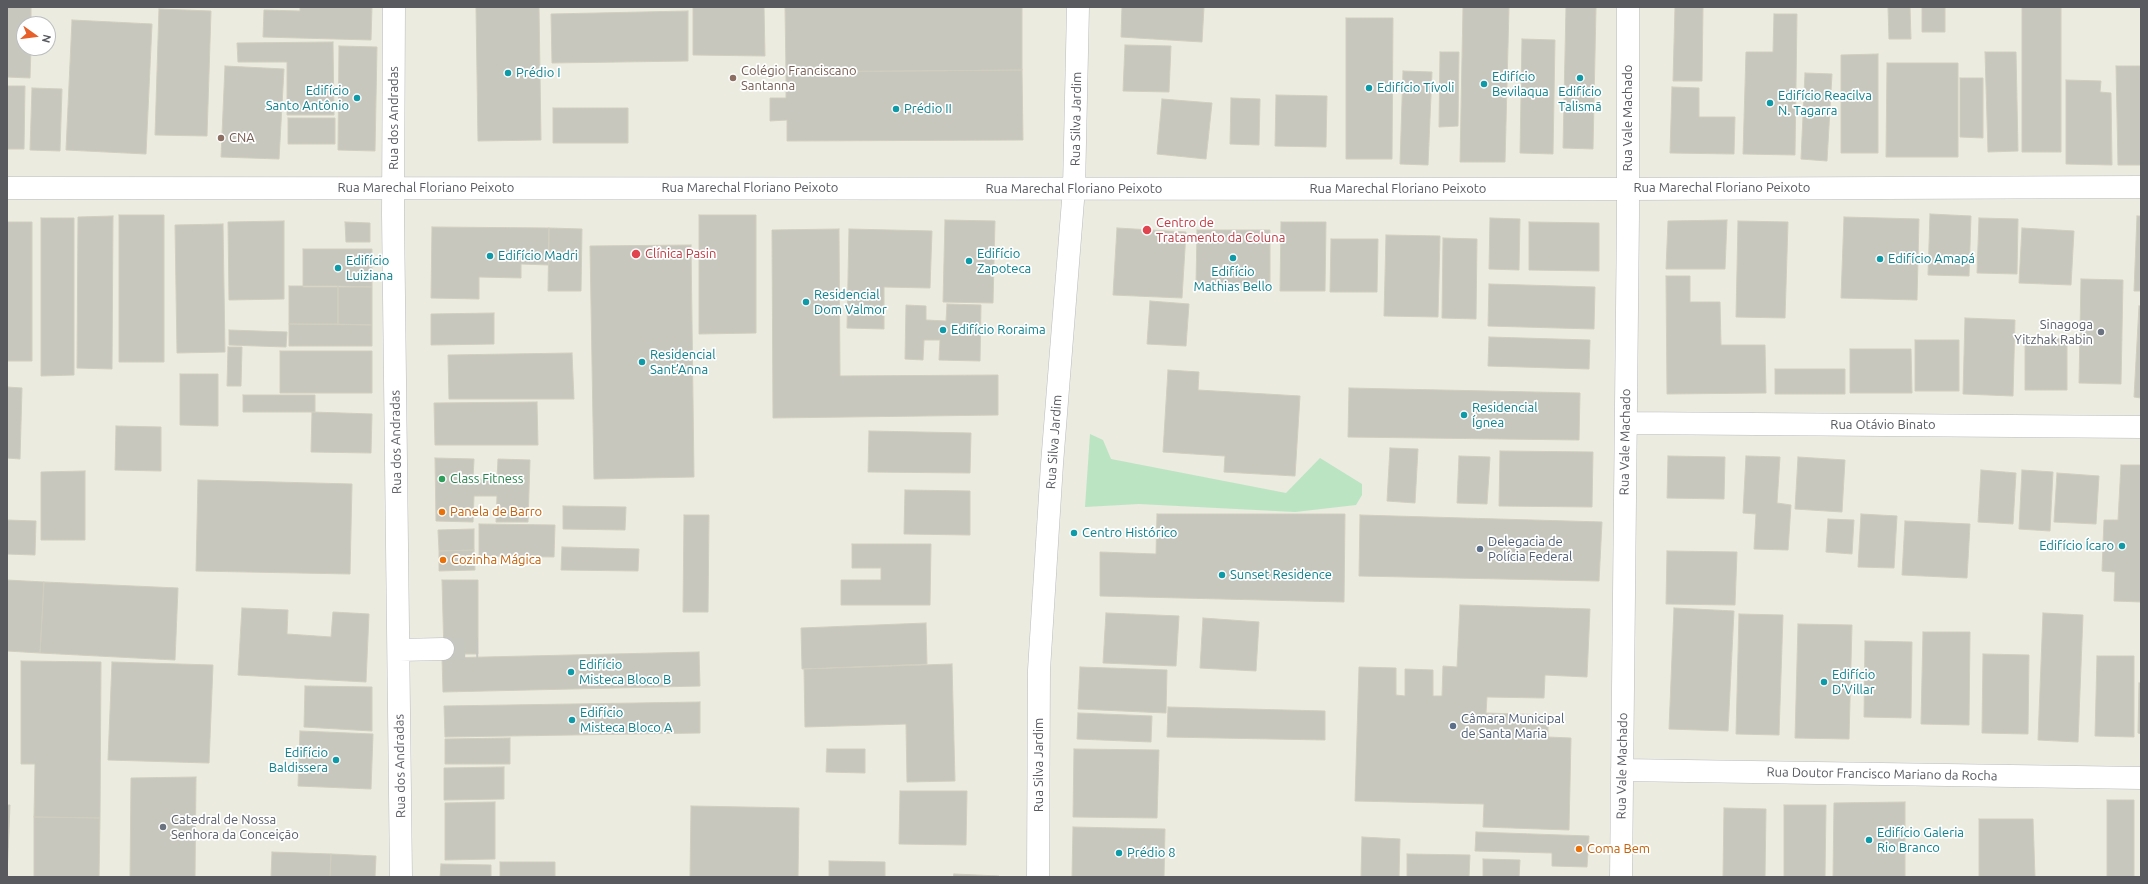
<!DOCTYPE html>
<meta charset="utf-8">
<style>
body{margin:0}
#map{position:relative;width:2148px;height:884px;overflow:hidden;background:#ebebdf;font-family:Ubuntu,sans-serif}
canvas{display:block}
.frame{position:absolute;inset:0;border:8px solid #585a60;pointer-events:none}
.north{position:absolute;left:16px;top:16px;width:40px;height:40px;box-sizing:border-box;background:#fff;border:1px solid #bcbdbf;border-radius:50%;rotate:104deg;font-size:11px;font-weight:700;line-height:16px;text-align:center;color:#585a60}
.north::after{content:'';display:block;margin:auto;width:14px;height:18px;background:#e86029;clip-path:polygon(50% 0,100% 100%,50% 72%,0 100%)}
</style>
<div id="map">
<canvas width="2148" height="884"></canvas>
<div class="frame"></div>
<div class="north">N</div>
</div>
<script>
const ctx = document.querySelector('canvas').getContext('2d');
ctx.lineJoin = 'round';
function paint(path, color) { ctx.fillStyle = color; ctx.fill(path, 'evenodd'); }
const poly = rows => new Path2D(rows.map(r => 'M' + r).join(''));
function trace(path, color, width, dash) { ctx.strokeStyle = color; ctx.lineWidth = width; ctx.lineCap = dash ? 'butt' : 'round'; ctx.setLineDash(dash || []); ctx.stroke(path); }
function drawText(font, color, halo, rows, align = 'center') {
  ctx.font = font + ' Ubuntu,sans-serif'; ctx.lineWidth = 3.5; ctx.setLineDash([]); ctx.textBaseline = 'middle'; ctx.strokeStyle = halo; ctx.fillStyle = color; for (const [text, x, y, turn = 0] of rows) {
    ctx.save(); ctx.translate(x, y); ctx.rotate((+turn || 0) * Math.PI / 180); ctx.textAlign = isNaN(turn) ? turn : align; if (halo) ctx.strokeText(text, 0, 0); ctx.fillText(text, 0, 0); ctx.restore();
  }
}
paint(poly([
 [1090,434,1103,440,1111,459,1286,493,1320,458,1362,484,1362,495,1356,505,1295,512,1139,504,1085,507]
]), '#bbe4c3');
const building = poly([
 [7,7,31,7,31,24,24,24,24,48,31,48,30,78,7,77,7,7],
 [300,7,372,7,371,40,263,37,264,10,300,11,300,7],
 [476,7,539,7,541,140,478,141,476,7],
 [693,7,764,7,765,56,693,55,693,7],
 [785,7,1022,7,1022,70,786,72,785,7],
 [1122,7,1204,7,1202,42,1121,37,1122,7],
 [1463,7,1509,7,1505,162,1460,162,1463,7],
 [1566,7,1596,7,1593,149,1563,148,1566,7],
 [1675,7,1703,7,1702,81,1673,81,1675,7],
 [1888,7,1910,7,1911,39,1889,39,1888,7],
 [1922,7,1945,7,1945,32,1922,32,1922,7],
 [2022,7,2061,7,2061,152,2022,152,2022,7],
 [159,9,211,11,207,136,155,135,159,9],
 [688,11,688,61,552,63,551,14,688,11],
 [1774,14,1797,14,1795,155,1743,154,1746,52,1773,52,1774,14],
 [1346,18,1393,18,1392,159,1346,159,1346,18],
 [72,20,152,24,146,154,66,150,72,20],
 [1522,39,1555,40,1553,154,1520,153,1522,39],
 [333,42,334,115,287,115,287,62,238,62,237,43,333,42],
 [1125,45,1171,46,1169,92,1123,91,1125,45],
 [339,46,377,47,375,151,338,150,339,46],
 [1440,52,1459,52,1458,126,1439,127,1440,52],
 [1985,52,2016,52,2018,151,1988,152,1985,52],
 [1878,54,1878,153,1841,153,1841,55,1878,54],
 [1887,63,1958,63,1958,157,1886,157,1887,63],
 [225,66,284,69,279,159,221,157,225,66],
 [2116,66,2141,66,2141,165,2118,165,2116,66],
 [1022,70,1023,140,787,141,787,120,770,121,770,98,786,98,786,72,1022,70],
 [1403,71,1432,72,1428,165,1400,164,1403,71],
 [1805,73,1832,74,1827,161,1801,159,1805,73],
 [1960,78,1983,78,1983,138,1960,137,1960,78],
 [2066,80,2101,81,2100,92,2111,93,2112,165,2066,164,2066,80],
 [7,86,25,86,24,149,7,149,7,86],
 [1672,87,1699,88,1699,117,1735,117,1734,154,1670,153,1672,87],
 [32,88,62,89,60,151,30,150,32,88],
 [1276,95,1327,96,1326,147,1275,146,1276,95],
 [1231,98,1260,99,1259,145,1230,144,1231,98],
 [1162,99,1212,103,1206,159,1157,154,1162,99],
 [553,108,628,108,628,143,553,143,553,108],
 [288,118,335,118,335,144,288,144,288,118],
 [1930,214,1971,216,1969,276,1928,275,1930,214],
 [119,215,164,215,164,362,119,362,119,215],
 [699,215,756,215,756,333,699,334,699,215],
 [113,216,112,369,77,368,78,217,113,216],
 [2137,216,2141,216,2141,291,2134,291,2137,216],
 [1844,217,1919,219,1917,300,1841,298,1844,217],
 [41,218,74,218,74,375,41,376,41,218],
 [1490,218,1520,219,1519,270,1489,269,1490,218],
 [1979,218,2018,219,2017,274,1977,273,1979,218],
 [945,220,995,221,993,303,943,302,945,220],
 [1727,220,1725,269,1666,269,1668,221,1727,220],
 [284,221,284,299,229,300,228,222,284,221],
 [1738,221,1788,222,1785,318,1736,317,1738,221],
 [7,222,32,222,32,361,7,361,7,222],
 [345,222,370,223,370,242,346,242,345,222],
 [1281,222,1326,222,1325,291,1280,291,1281,222],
 [1529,222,1599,223,1599,271,1529,270,1529,222],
 [223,224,225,352,177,353,175,225,223,224],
 [432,227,549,228,549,265,521,264,521,278,479,277,479,299,431,298,432,227],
 [549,228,582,229,581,291,548,291,549,228],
 [1117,228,1186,232,1182,298,1113,295,1117,228],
 [2022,228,2074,231,2071,285,2019,283,2022,228],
 [839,229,840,376,998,375,998,415,773,418,772,230,839,229],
 [849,229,932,231,930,288,884,287,884,329,847,328,849,229],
 [1197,230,1270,230,1270,285,1196,285,1197,230],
 [1386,235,1440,236,1438,317,1384,316,1386,235],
 [1443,238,1477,239,1476,319,1442,318,1443,238],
 [1331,239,1378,239,1377,292,1330,292,1331,239],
 [691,245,694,477,594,479,590,246,691,245],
 [303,249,372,249,372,287,303,287,303,249],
 [1666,276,1690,276,1690,302,1720,302,1721,345,1765,345,1766,393,1667,394,1666,276],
 [2081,279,2123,280,2121,384,2079,383,2081,279],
 [1489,284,1595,287,1594,329,1488,326,1489,284],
 [289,286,338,286,338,324,289,324,289,286],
 [338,286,372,287,372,325,338,324,338,286],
 [1150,301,1189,304,1186,346,1147,344,1150,301],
 [947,304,981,305,980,361,939,360,940,340,924,340,923,360,905,359,906,305,926,306,926,320,946,321,947,304],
 [2139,306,2141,306,2141,398,2134,397,2139,306],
 [494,313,494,344,431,345,431,314,494,313],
 [1965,318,2015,320,2013,396,1963,394,1965,318],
 [289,324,372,325,372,346,289,346,289,324],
 [229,330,287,332,286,347,229,345,229,330],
 [1489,337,1590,340,1589,369,1488,366,1489,337],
 [2067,338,2067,390,2025,390,2025,339,2067,338],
 [1915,340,1959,340,1959,391,1915,391,1915,340],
 [228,347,242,347,241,386,227,386,228,347],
 [1850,349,1911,349,1912,393,1850,393,1850,349],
 [280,351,372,351,372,393,280,393,280,351],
 [572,353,574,399,449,399,448,355,572,353],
 [1775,369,1845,369,1845,394,1775,394,1775,369],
 [1168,370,1199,372,1198,390,1300,396,1295,476,1224,472,1225,456,1163,452,1168,370],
 [180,374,218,374,218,426,180,425,180,374],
 [7,387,22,388,20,459,7,458,7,387],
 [1349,388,1580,393,1579,440,1348,437,1349,388],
 [243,395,315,395,315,412,243,412,243,395],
 [537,402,538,445,435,445,434,403,537,402],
 [312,412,372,414,371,453,311,452,312,412],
 [116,426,161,427,161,471,115,470,116,426],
 [869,431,971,433,970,473,868,472,869,431],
 [1390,448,1418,449,1415,503,1387,501,1390,448],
 [1500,451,1593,452,1592,507,1499,506,1500,451],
 [1459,456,1490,457,1487,504,1457,503,1459,456],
 [1668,456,1725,457,1724,499,1667,498,1668,456],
 [1746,456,1780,457,1777,503,1791,505,1788,550,1754,549,1756,514,1743,513,1746,456],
 [1798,457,1845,460,1842,512,1795,509,1798,457],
 [435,458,474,459,473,479,497,480,498,459,530,460,528,522,496,522,497,496,474,496,473,522,436,521,435,458],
 [2121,465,2141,465,2141,602,2114,601,2115,572,2102,571,2104,520,2118,520,2121,465],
 [1981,470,2016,473,2013,524,1978,522,1981,470],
 [2022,470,2053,472,2050,531,2019,529,2022,470],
 [85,471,85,540,41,540,41,472,85,471],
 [2057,473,2099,476,2096,524,2054,522,2057,473],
 [198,480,352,484,350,574,196,571,198,480],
 [905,490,970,491,970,535,904,534,905,490],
 [563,506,626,507,625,530,563,529,563,506],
 [1157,514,1345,514,1344,602,1100,596,1100,552,1156,554,1157,514],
 [1861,514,1897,516,1894,568,1858,567,1861,514],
 [684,515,709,515,708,612,683,612,684,515],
 [1360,515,1602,522,1599,581,1359,576,1360,515],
 [1828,519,1854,520,1852,554,1826,552,1828,519],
 [7,520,36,521,35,555,7,554,7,520],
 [1905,521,1970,524,1967,578,1902,575,1905,521],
 [479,524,555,525,554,557,479,556,479,524],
 [474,529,474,550,439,551,438,530,474,529],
 [852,544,931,544,930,605,841,605,841,580,881,580,881,568,852,568,852,544],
 [562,547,639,549,638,571,561,570,562,547],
 [474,550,475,570,439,571,439,551,474,550],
 [1667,551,1737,552,1735,605,1666,604,1667,551],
 [7,580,44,582,40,653,7,651,7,580],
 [442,580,478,580,478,654,444,654,442,580],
 [44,582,178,588,175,660,40,653,44,582],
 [1460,605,1590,609,1587,677,1545,675,1544,698,1487,697,1486,713,1548,715,1548,737,1571,738,1569,830,1483,827,1484,804,1355,801,1359,667,1396,668,1396,695,1405,696,1405,669,1433,670,1433,696,1442,696,1443,666,1457,667,1460,605],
 [242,608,288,610,287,634,331,637,333,612,369,614,366,682,238,675,242,608],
 [1674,608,1734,611,1728,731,1669,729,1674,608],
 [1106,613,1179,616,1176,666,1103,663,1106,613],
 [2043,613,2083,615,2078,742,2038,740,2043,613],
 [1739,614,1783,615,1779,735,1736,734,1739,614],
 [1203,618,1259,622,1256,671,1200,668,1203,618],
 [926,623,927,664,802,669,801,628,926,623],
 [1798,624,1852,625,1849,739,1795,738,1798,624],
 [1923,632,1970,632,1969,725,1921,724,1923,632],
 [1865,641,1912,642,1911,718,1864,717,1865,641],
 [699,652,700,686,443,692,442,658,699,652],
 [1983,654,2029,655,2028,734,1982,733,1983,654],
 [2097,656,2134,656,2134,737,2095,736,2097,656],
 [21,661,101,662,100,818,34,817,35,764,21,764,21,661],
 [112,662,213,665,209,763,108,760,112,662],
 [952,664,955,781,907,782,906,724,805,727,804,669,952,664],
 [1080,667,1167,670,1166,713,1078,709,1080,667],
 [2139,683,2141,683,2141,734,2138,733,2139,683],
 [305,686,372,687,372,731,304,727,305,686],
 [700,702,700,733,445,737,444,706,700,702],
 [1168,707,1325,711,1325,740,1167,737,1168,707],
 [1078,713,1152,716,1151,742,1077,739,1078,713],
 [300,731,373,734,371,789,298,786,300,731],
 [510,738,510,764,445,764,445,739,510,738],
 [827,749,865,749,865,773,826,772,827,749],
 [1074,749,1159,750,1157,818,1073,817,1074,749],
 [504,767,504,799,444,800,444,768,504,767],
 [196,777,195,877,130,877,131,778,196,777],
 [900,791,967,791,966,845,899,844,900,791],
 [2107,800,2134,800,2134,877,2107,877,2107,800],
 [495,802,495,859,445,860,445,803,495,802],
 [1905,802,1905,877,1833,877,1834,803,1905,802],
 [7,805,10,805,7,876,7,805],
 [1784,805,1826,805,1825,877,1784,877,1784,805],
 [691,806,799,808,798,877,690,877,691,806],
 [1724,808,1766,809,1765,877,1723,877,1724,808],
 [34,817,100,818,99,877,34,877,34,817],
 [1979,819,2033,819,2035,877,1979,877,1979,819],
 [1073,827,1165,829,1164,877,1072,877,1073,827],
 [1476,832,1589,836,1587,867,1552,866,1552,853,1475,851,1476,832],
 [1362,837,1400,839,1399,877,1361,877,1362,837],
 [272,852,331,854,330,877,271,877,272,852],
 [331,854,376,856,375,877,330,877,331,854],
 [1407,854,1470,855,1469,877,1407,877,1407,854],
 [1483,859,1520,860,1519,877,1483,877,1483,859],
 [829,861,885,862,885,877,829,877,829,861],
 [500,862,555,862,555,877,500,877,500,862],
 [441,864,491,865,491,877,440,877,441,864],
 [954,874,999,876,999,877,953,877,954,874]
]);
paint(building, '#c8c7be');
trace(building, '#d0cebe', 1);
trace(poly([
 [443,649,478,648]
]), '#c6c7bf', 22, [22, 11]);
const minor = poly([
 [394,7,393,214,401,877],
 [7,188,1628,189,2141,187],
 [1626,423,2141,427],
 [399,650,443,649],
 [1622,770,2141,778],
 [1038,877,1039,670,1052,464,1074,188,1078,7],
 [1621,877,1628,215,1628,7]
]);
trace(minor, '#babbc1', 23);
trace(minor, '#fff', 22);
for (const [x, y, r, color] of [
 [508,73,4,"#0f9aa8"],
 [733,78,4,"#8d6e63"],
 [1580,78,4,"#0f9aa8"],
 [1484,84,4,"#0f9aa8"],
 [1369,88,4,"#0f9aa8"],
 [357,98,4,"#0f9aa8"],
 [1770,103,4,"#0f9aa8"],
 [896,109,4,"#0f9aa8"],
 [221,138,4,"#8d6e63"],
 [1147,230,5,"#e0444e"],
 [636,254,5,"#e0444e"],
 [490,256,4,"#0f9aa8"],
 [1233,258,4,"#0f9aa8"],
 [1880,259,4,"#0f9aa8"],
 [969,261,4,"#0f9aa8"],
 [338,268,4,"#0f9aa8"],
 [806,302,4,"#0f9aa8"],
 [943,330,4,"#0f9aa8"],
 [2101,332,4,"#6b7280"],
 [642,362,4,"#0f9aa8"],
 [1464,415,4,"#0f9aa8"],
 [442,479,4,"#2e9e5b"],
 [442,512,4,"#e8710a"],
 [1074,533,4,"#0f9aa8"],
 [2122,546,4,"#0f9aa8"],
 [1480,549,4,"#5c6f8a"],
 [443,560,4,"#e8710a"],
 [1222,575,4,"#0f9aa8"],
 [571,672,4,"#0f9aa8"],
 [1824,682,4,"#0f9aa8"],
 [572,720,4,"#0f9aa8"],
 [1453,726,4,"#5c6f8a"],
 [336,760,4,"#0f9aa8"],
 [163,827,4,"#6b7280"],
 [1869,840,4,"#0f9aa8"],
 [1579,849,4,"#e8710a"],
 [1119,853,4,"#0f9aa8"]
]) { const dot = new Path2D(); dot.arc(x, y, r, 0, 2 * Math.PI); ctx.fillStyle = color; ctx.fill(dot); trace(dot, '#fff', 1.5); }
drawText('13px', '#785e54', '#fff', [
 ["Colégio Franciscano",741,71],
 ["Santanna",741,86],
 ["CNA",229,138]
], 'left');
drawText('13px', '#0d838f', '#fff', [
 ["Prédio I",516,73],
 ["Edifício",1492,77],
 ["Bevilaqua",1492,92],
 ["Edifício Tívoli",1377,88],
 ["Edifício",349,91,"right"],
 ["Santo Antônio",349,106,"right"],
 ["Edifício",1580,92,"center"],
 ["Talismã",1580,107,"center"],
 ["Edifício Reacilva",1778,96],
 ["N. Tagarra",1778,111],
 ["Prédio II",904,109],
 ["Edifício",977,254],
 ["Zapoteca",977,269],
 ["Edifício Madri",498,256],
 ["Edifício Amapá",1888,259],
 ["Edifício",346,261],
 ["Luiziana",346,276],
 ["Edifício",1233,272,"center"],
 ["Mathias Bello",1233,287,"center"],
 ["Residencial",814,295],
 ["Dom Valmor",814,310],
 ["Edifício Roraima",951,330],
 ["Residencial",650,355],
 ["Sant’Anna",650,370],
 ["Residencial",1472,408],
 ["Ígnea",1472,423],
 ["Centro Histórico",1082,533],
 ["Edifício Ícaro",2114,546,"right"],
 ["Sunset Residence",1230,575],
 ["Edifício",579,665],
 ["Misteca Bloco B",579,680],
 ["Edifício",1832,675],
 ["D'Villar",1832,690],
 ["Edifício",580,713],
 ["Misteca Bloco A",580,728],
 ["Edifício",328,753,"right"],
 ["Baldissera",328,768,"right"],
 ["Edifício Galeria",1877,833],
 ["Rio Branco",1877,848],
 ["Prédio 8",1127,853]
], 'left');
drawText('13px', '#585a60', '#fff', [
 ["Rua dos Andradas",394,118,-90],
 ["Rua Vale Machado",1628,118,-90],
 ["Rua Silva Jardim",1076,119,-89],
 ["Rua Marechal Floriano Peixoto",426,188],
 ["Rua Marechal Floriano Peixoto",750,188],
 ["Rua Marechal Floriano Peixoto",1722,188],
 ["Rua Marechal Floriano Peixoto",1074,189],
 ["Rua Marechal Floriano Peixoto",1398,189],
 ["Rua Otávio Binato",1883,425],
 ["Rua dos Andradas",396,442,-91],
 ["Rua Silva Jardim",1054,442,-86],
 ["Rua Vale Machado",1625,442,-89],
 ["Rua Silva Jardim",1039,765,-90],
 ["Rua dos Andradas",400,766,-91],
 ["Rua Vale Machado",1622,766,-89],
 ["Rua Doutor Francisco Mariano da Rocha",1882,774,1]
]);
drawText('13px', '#be3a42', '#fff', [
 ["Centro de",1156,223],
 ["Tratamento da Coluna",1156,238],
 ["Clínica Pasin",645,254]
], 'left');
drawText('13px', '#5b616d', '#fff', [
 ["Sinagoga",2093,325],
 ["Yitzhak Rabin",2093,340],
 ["Catedral de Nossa",171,820,"left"],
 ["Senhora da Conceição",171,835,"left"]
], 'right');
drawText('13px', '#27864d', '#fff', [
 ["Class Fitness",450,479]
], 'left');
drawText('13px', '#c56008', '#fff', [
 ["Panela de Barro",450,512],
 ["Cozinha Mágica",451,560],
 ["Coma Bem",1587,849]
], 'left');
drawText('13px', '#4e5e75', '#fff', [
 ["Delegacia de",1488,542],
 ["Polícia Federal",1488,557],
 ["Câmara Municipal",1461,719],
 ["de Santa Maria",1461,734]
], 'left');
</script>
